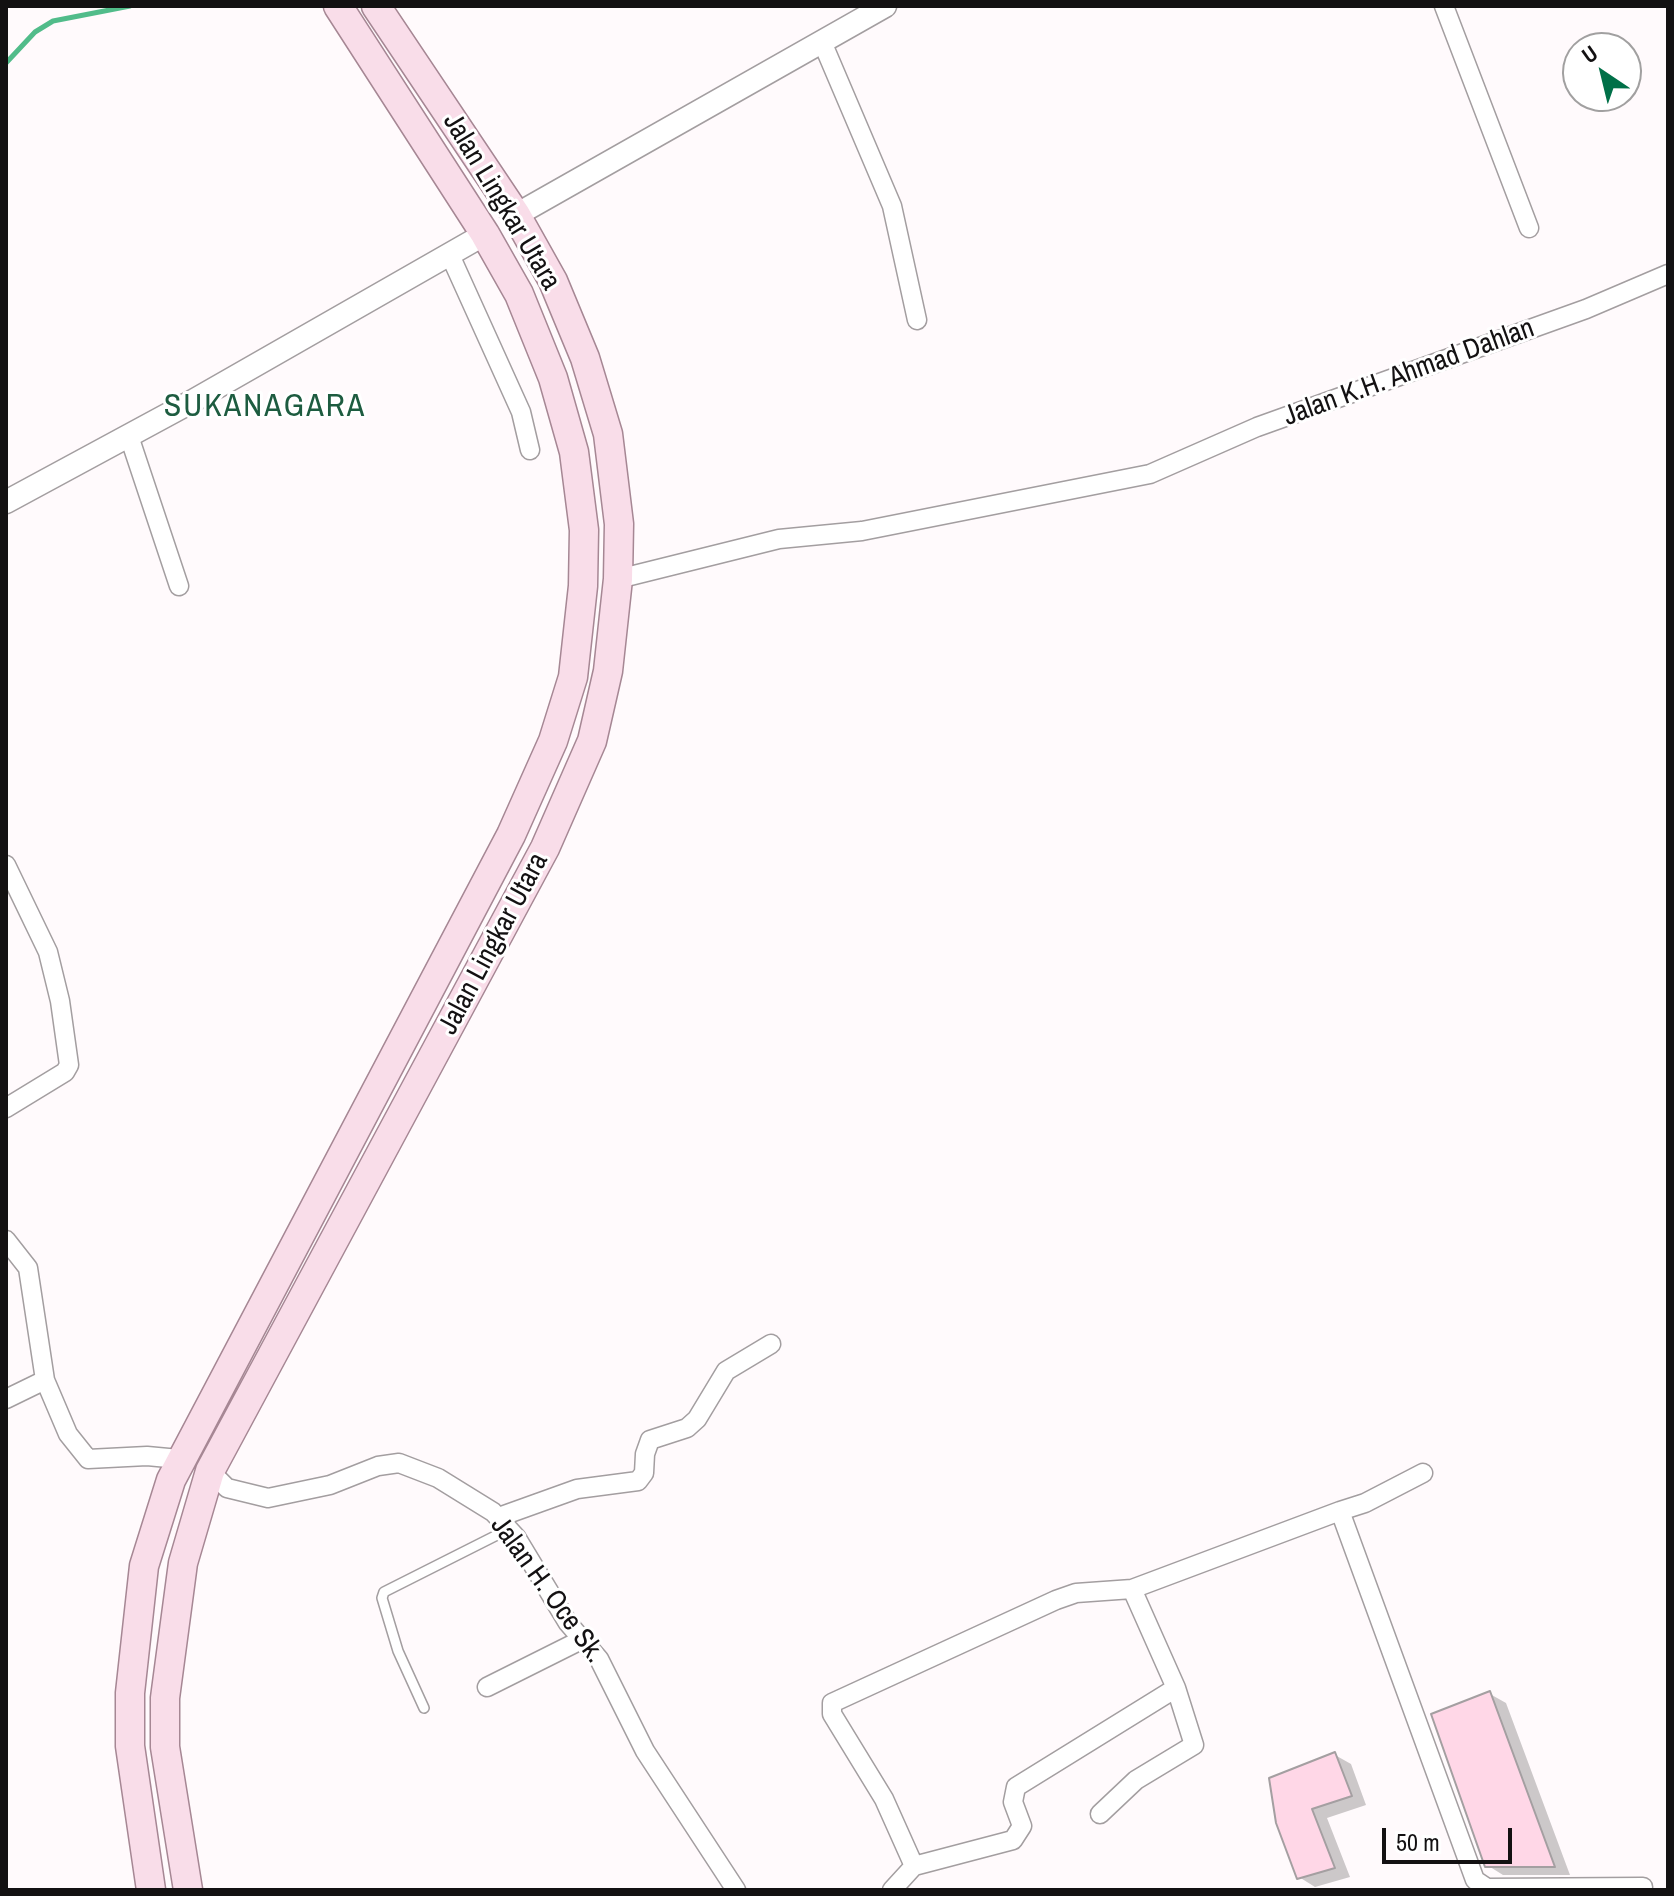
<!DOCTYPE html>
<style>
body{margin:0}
#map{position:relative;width:1674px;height:1896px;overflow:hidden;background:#fffafc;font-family:"Archivo Narrow",sans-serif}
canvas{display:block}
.frame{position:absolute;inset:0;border:8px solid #131112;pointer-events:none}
.north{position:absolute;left:1562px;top:32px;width:80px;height:80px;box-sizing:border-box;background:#fff;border:2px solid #a1a0a0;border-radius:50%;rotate:325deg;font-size:22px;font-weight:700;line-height:32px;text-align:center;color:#131112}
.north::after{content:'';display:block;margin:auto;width:28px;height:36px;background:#007048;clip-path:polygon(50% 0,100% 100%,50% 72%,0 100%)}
.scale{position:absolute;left:1382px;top:1828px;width:130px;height:36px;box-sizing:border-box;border:4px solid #131112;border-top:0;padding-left:10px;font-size:24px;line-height:28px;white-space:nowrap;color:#131112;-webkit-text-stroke:6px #fff;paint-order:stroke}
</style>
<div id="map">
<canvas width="1674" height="1896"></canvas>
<div class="frame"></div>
<div class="north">U</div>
<div class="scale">50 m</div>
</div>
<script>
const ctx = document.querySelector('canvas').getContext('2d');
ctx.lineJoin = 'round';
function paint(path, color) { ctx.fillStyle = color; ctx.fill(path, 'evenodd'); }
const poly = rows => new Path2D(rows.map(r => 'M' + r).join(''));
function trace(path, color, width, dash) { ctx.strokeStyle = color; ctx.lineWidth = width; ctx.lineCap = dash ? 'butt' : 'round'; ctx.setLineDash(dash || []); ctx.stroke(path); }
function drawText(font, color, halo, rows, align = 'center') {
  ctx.font = font + ' "Archivo Narrow",sans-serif'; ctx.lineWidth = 6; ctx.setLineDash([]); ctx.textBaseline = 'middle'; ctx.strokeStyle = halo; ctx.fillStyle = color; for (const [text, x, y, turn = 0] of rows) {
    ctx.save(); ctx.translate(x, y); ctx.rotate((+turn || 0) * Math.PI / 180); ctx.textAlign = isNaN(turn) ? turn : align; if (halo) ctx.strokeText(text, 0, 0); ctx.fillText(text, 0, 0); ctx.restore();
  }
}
paint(poly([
 [1490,1694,1506,1703,1570,1875,1503,1875,1487,1865],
 [1335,1755,1351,1764,1366,1805,1327,1818,1350,1877,1315,1887,1299,1877,1278,1822]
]), '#0003');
trace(poly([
 [6,63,35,32,53,21,130,6]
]), '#51bc8a', 5);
const building = poly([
 [1490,1691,1555,1867,1485,1867,1431,1714,1490,1691],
 [1335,1752,1352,1796,1312,1809,1335,1868,1297,1879,1276,1823,1269,1778,1335,1752]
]);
paint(building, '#ffd7e7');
trace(building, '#a49fa1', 2);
const service = poly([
 [424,1708,398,1651,382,1598,384,1592,509,1529]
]);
const minor = poly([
 [1444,6,1529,228],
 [823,44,892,206,917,320],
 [450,255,521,412,530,450],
 [129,436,179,586],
 [618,579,779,539,862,531,1150,474,1257,427,1586,309,1668,274],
 [6,865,48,952,60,1001,69,1065,65,1072,6,1108],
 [6,1240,28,1268,45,1380,6,1399],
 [45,1380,68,1434,88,1459,147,1456,179,1459],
 [210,1471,227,1488,268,1498,330,1485,378,1466,399,1463,438,1478,493,1512,516,1537,568,1623,599,1659,645,1751,736,1890],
 [1340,1511,1365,1503,1423,1473],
 [499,1517,577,1489,638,1481,644,1473,645,1454,650,1440,687,1428,697,1419,726,1371,771,1344],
 [487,1687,581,1640],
 [1100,1814,1136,1780,1194,1745,1176,1688],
 [914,1866,884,1799,832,1714,832,1703,1056,1600,1076,1593,1132,1589,1340,1511,1475,1880,1487,1888,1643,1887],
 [892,1890,914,1866,1013,1840,1022,1826,1013,1802,1016,1787,1176,1688,1132,1589]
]);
const tertiary = poly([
 [516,215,885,6],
 [6,502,191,402,485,234]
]);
const primary = poly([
 [151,1890,130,1746,130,1693,144,1566,171,1480,511,835,553,741,573,677,583,586,584,530,574,452,553,378,519,294,485,234,338,6],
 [188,1890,165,1747,165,1698,183,1563,210,1471,545,848,592,741,608,671,618,579,619,524,608,434,585,358,553,281,516,215,376,6]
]);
trace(service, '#a39ea0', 12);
trace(minor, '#a39ea0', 21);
trace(tertiary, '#a39ea0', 25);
trace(primary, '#a68794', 31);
trace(service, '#fff', 9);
trace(minor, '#fff', 18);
trace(tertiary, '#fff', 22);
trace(primary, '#f9dde9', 28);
drawText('28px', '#131112', '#fff', [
 ["Jalan Lingkar Utara",501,202,59],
 ["Jalan K.H. Ahmad Dahlan",1409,373,-20],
 ["Jalan Lingkar Utara",494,944,-62],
 ["Jalan H. Oce Sk.",547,1590,54]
]);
ctx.letterSpacing = '2px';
drawText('32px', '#1d5c40', '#fff', [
 ["SUKANAGARA",265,407]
]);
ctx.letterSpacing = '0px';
</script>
